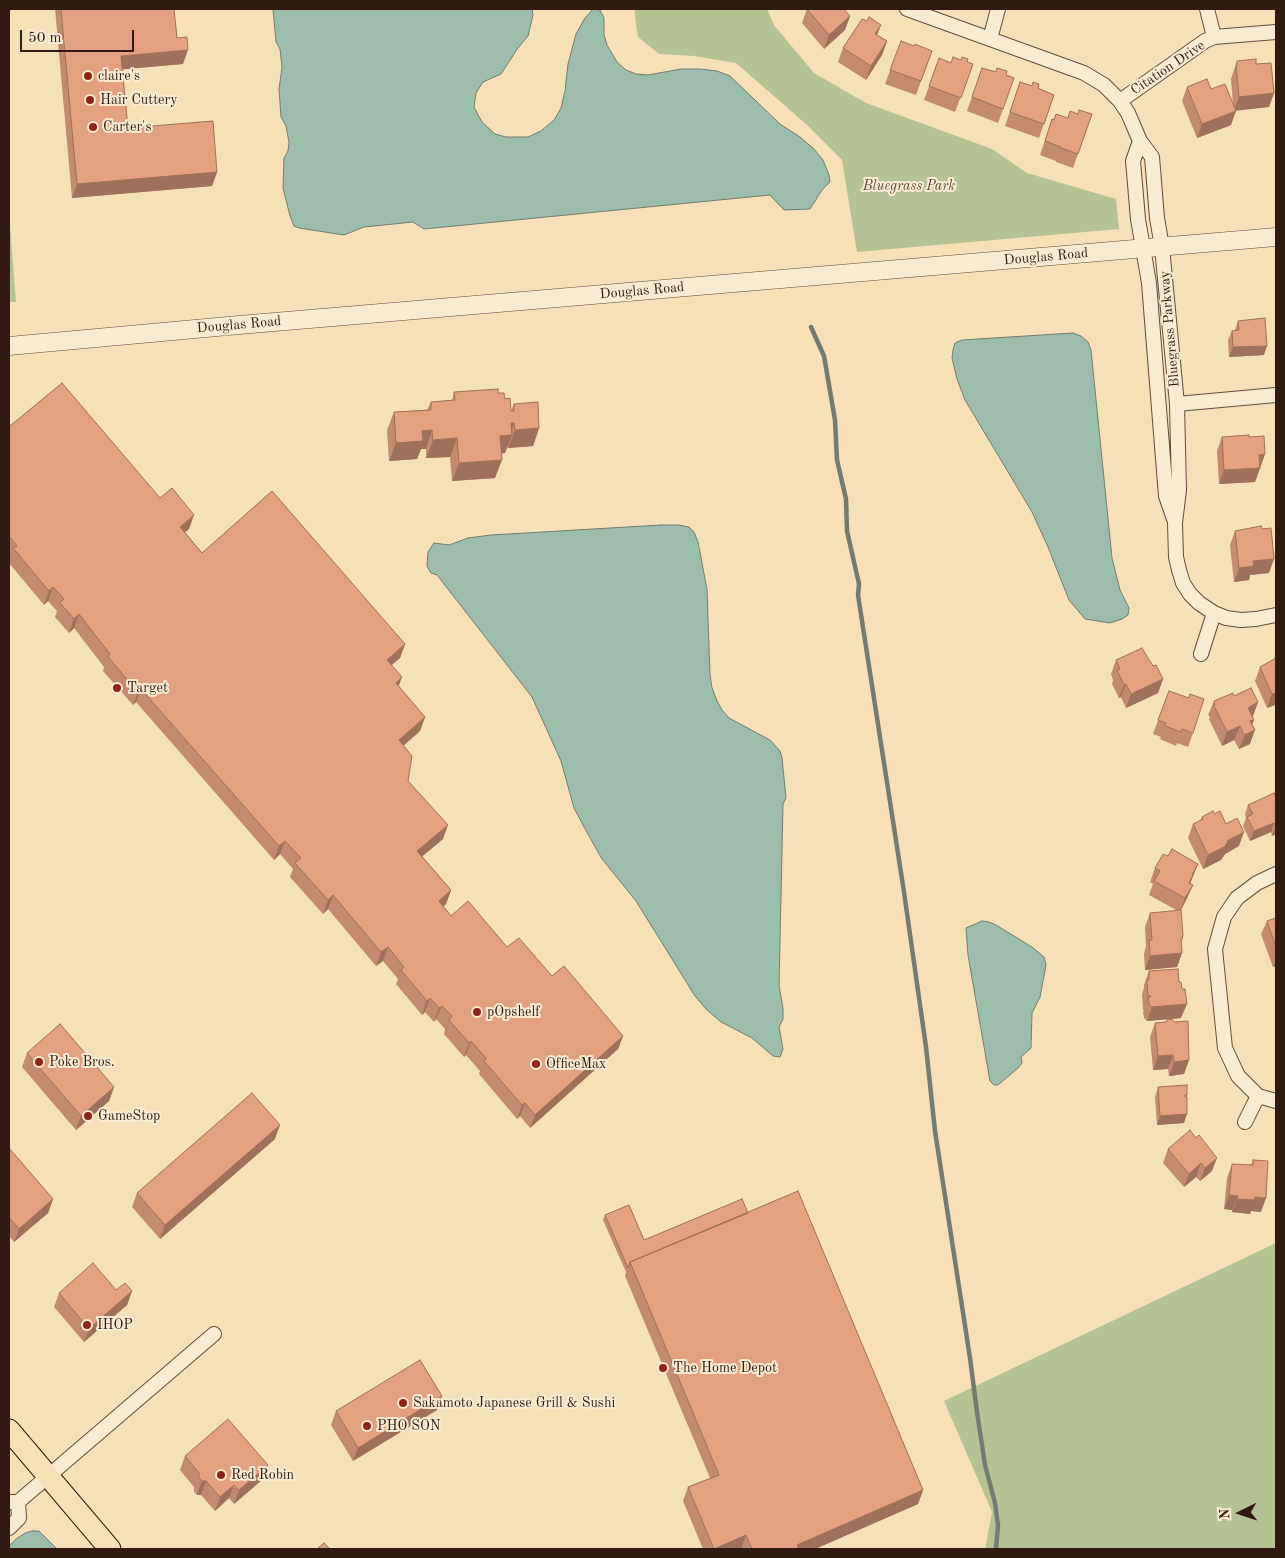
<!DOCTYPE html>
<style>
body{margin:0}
#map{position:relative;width:1285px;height:1558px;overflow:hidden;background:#f5e0b7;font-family:"Old Standard TT",serif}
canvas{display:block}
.frame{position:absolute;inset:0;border:10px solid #331a11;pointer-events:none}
.north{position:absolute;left:1215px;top:1488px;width:50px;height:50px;-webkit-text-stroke:4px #f8ebd0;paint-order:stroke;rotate:266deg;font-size:14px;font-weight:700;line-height:20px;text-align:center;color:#331a11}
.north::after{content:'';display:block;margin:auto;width:18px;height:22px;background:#331a11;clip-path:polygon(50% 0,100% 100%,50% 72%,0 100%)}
.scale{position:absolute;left:20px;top:30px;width:114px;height:22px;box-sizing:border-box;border:2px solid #331a11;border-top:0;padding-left:6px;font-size:15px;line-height:18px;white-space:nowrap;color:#331a11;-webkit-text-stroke:4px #f8ebd0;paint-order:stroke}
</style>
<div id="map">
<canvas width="1285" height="1558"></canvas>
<div class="frame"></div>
<div class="north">N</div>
<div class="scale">50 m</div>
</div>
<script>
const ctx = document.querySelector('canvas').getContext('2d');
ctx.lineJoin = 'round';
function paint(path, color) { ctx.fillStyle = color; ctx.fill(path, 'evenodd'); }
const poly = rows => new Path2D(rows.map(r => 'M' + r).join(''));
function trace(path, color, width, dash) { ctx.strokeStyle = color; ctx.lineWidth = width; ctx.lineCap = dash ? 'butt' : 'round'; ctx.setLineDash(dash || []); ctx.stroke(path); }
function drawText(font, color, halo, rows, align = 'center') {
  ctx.font = font + ' "Old Standard TT",serif'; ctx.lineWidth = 4; ctx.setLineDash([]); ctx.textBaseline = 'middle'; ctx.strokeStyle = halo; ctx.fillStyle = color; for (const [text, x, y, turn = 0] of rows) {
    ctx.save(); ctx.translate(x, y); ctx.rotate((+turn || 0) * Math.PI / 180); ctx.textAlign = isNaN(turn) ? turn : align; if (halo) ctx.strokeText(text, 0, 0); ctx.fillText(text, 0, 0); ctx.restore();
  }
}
paint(poly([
 [634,9,767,9,774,25,814,73,866,103,992,149,1027,173,1116,199,1119,229,857,252,842,160,807,125,736,63,694,56,659,54,638,37],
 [9,213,16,302,9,302],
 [1276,1243,1276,1549,985,1549,992,1512,944,1401]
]), '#b5c394');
const water = poly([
 [273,9,532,9,533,15,528,36,518,48,501,74,483,82,476,93,474,107,482,122,495,134,506,137,528,137,541,131,554,120,561,108,565,91,568,64,576,34,585,18,593,9,600,10,604,18,604,35,607,45,617,62,626,70,636,74,648,75,681,69,700,69,717,71,730,76,780,124,800,137,814,149,823,160,829,175,830,182,822,190,810,209,784,210,770,195,424,229,413,222,364,227,344,235,299,228,294,226,290,216,283,188,284,158,288,151,289,142,286,126,281,117,279,89,282,67,280,49,276,42,273,9],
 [1073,333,1081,336,1088,342,1091,350,1112,558,1120,590,1129,608,1128,615,1122,619,1110,623,1085,619,1069,600,1048,547,1032,512,965,400,957,379,952,358,953,350,955,343,962,340,1073,333],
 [661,525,679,525,689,527,694,532,698,542,707,589,710,675,712,688,717,701,722,710,729,718,770,740,780,751,782,758,786,798,783,804,779,986,783,1008,783,1019,779,1027,783,1049,780,1057,773,1056,752,1038,721,1022,706,1009,695,996,636,901,602,859,584,827,574,808,561,761,532,697,437,575,431,573,427,566,428,552,434,543,449,545,468,538,491,535,661,525],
 [982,921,989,922,996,925,1032,947,1044,957,1046,965,1040,997,1032,1013,1031,1048,1021,1057,1022,1063,1018,1068,998,1085,994,1085,990,1081,968,955,966,928,982,921],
 [32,1531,39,1531,57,1549,9,1549,9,1546,16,1539,25,1533,32,1531]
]);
paint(water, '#9dbdac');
trace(water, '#737c6e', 1);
trace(poly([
 [811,327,824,356,835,420,837,460,846,499,847,531,859,584,858,595,904,892,926,1047,935,1131,970,1358,977,1412,985,1465,995,1503,998,1526,996,1549]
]), '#737c6e', 4.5);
const minor = poly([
 [907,9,1084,73,1104,85,1120,101,1128,113,1140,141,1152,157,1157,218,1162,247,1177,404,1179,490,1175,523,1176,557,1179,570,1183,583,1190,594,1199,603,1214,613,1226,618,1241,620,1256,619,1276,615],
 [1207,9,1214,37],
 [990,39,998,9],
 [1120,101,1205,41,1214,37,1276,32],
 [1140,141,1133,161,1138,219,1149,283,1166,496,1174,519],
 [1177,404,1276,395],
 [1201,654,1214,613],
 [1276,874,1257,883,1237,898,1224,917,1215,949,1225,1048,1238,1076,1258,1096,1276,1101],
 [1245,1122,1258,1096],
 [9,1502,18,1502,214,1334],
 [9,1528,19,1518,18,1502]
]);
const tertiary = poly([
 [9,346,239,325,1276,237]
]);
const primary = poly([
 [9,1430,110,1549]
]);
trace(minor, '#644c3a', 16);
trace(tertiary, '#644c3a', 19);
trace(primary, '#331a11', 23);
trace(minor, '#f8ebd0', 14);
trace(tertiary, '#f8ebd0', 18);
trace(primary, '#f5e0b7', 21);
paint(poly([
 [55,9,174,9,177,38,183,64,122,69,128,128,217,172,212,186,72,198],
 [807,9,850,16,845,30,824,49,802,23],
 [877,35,887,41,882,55,866,80,838,62,843,48],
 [901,41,914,46,932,51,916,95,885,84],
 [939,58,951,63,973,64,955,112,924,100],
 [1237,61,1256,64,1274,93,1269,107,1235,110,1231,125,1197,138,1182,101,1187,87,1211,89,1233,105,1231,79],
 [982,68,1014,78,998,123,967,111],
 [1020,82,1038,88,1040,89,1054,95,1039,138,1005,126],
 [1078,114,1092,114,1073,168,1056,162,1056,161,1040,155,1052,119,1068,118],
 [1238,321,1264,355,1229,357,1228,340,1232,331,1235,330],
 [454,392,498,393,505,399,511,411,514,404,539,428,533,446,508,448,508,446,505,453,501,454,495,478,452,481,450,457,426,458,426,449,421,449,417,459,389,461,387,430,394,412,427,410,431,402,452,400],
 [9,424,10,426,160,498,189,529,185,532,202,553,405,644,400,658,391,665,399,687,425,717,420,731,403,746,408,781,443,839,422,856,451,890,446,904,443,906,451,916,507,947,552,976,623,1036,618,1049,530,1128,520,1116,517,1119,479,1074,480,1071,466,1055,464,1057,444,1034,445,1029,436,1019,434,1022,425,1012,422,1015,396,984,398,979,383,961,376,966,328,909,323,914,290,877,293,869,280,854,274,860,136,702,133,705,103,671,104,667,74,628,69,633,55,617,57,611,48,601,44,605,9,563,10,557,9,556],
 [1222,437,1249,437,1265,454,1255,482,1219,484,1217,451],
 [1235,531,1269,573,1250,575,1249,580,1234,582,1230,545],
 [1276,653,1276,707,1275,705,1267,708,1255,681,1260,667,1274,659],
 [1116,660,1153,666,1163,679,1158,693,1126,708,1121,697,1119,698,1112,684,1113,680,1111,674],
 [1169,691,1193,733,1188,747,1177,743,1176,746,1160,739,1161,737,1153,734],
 [1234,696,1258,702,1253,716,1252,717,1250,744,1239,749,1234,740,1222,746,1209,719,1210,717,1208,715,1214,701],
 [1276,798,1276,834,1272,836,1271,832,1250,841,1243,826,1246,818,1245,814,1248,805],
 [1214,814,1226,824,1239,846,1225,854,1221,860,1203,869,1188,838,1193,824,1200,821,1202,817],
 [1168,856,1198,864,1190,883,1193,885,1187,898,1181,910,1182,939,1181,942,1182,953,1177,967,1145,970,1144,954,1146,946,1145,927,1150,913,1178,911,1149,895,1153,884,1150,882,1155,868],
 [1276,918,1276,966,1273,967,1261,934,1267,921],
 [1149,971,1181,1018,1172,1019,1189,1060,1184,1074,1169,1076,1168,1069,1153,1070,1150,1037,1155,1023,1166,1022,1171,1019,1147,1021,1144,1018,1143,1012,1144,1010,1143,1010,1142,994,1144,988,1144,985],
 [27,1053,114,1087,109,1101,76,1130,22,1067],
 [1158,1087,1187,1095,1184,1123,1157,1125,1155,1097],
 [1196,1138,1212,1171,1200,1181,1196,1177,1184,1187,1163,1163,1168,1149],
 [275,1139,160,1239,132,1207,137,1193],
 [9,1148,53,1199,48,1213,14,1242,9,1236],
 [1253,1160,1261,1212,1251,1211,1250,1214,1232,1212,1232,1210,1224,1209,1227,1178,1232,1164,1251,1165],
 [748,1213,923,1490,918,1504,815,1549,703,1549,683,1501,688,1487,710,1478,625,1276,626,1272,603,1220,605,1215,644,1240],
 [116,1290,132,1291,127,1305,84,1342,54,1307,59,1293],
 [437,1410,353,1461,331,1425,336,1411],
 [185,1456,263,1479,234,1504,229,1498,215,1511,201,1495,197,1495,194,1492,194,1487,180,1470]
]), '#c28b6f');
paint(poly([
 [850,16,845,30,824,49,829,35],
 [881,25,876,38,875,34],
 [887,41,882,55,866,80,871,66],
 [188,50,183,64,116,70,121,56],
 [1274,93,1269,107,1234,111,1239,97],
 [1236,111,1231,125,1197,138,1202,124],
 [217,172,212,186,72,198,77,184],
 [1267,346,1264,355,1229,357,1233,347],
 [511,423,514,423,510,435,512,435,505,453,493,454,500,436],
 [539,428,533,446,508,448,515,430],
 [432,430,426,449,421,449,417,459,389,461,396,443,422,431],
 [457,438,450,457,426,458,433,440],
 [1265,454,1255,482,1219,484,1224,470,1259,455],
 [502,460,495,478,452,481,459,463],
 [194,515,189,529,175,541,180,527],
 [1274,559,1269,573,1250,575,1249,580,1234,582,1239,568,1253,561],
 [53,587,48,601,44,605,49,591],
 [79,614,74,628,69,633,74,619],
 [405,644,400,658,382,674,387,660],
 [402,677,397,691,396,683],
 [1163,679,1158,693,1126,708,1131,694],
 [1126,684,1121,697,1119,698,1124,685],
 [141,689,136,702,133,705,138,692],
 [1276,693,1276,702,1275,705,1267,708,1272,694],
 [1258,702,1253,716,1243,722,1248,708],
 [425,717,420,731,394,754,399,740],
 [1254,720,1249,733,1255,730,1250,744,1239,749,1250,721],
 [1240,726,1234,740,1222,746,1227,732],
 [1274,823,1271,832,1250,841,1254,831],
 [448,825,443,839,412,865,417,851],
 [1276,826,1276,834,1272,836],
 [1244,832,1239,846,1225,854,1221,860,1203,869,1208,855,1227,841],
 [285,841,280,854,274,860,279,846],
 [1198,864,1188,889,1184,896,1192,875],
 [1193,885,1187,898,1180,912,1185,898],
 [451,890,446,904,433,915,439,901],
 [333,895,328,909,323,914,328,900],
 [388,947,383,961,376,966,381,952],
 [1182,953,1177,967,1145,970,1150,956],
 [1276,959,1276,966,1273,967],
 [1148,996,1151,996,1148,998,1143,1010],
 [430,998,425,1012,422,1015,427,1001],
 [1187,1004,1181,1018,1147,1021,1152,1007],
 [442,1006,436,1019,434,1022,439,1008],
 [623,1036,618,1049,530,1128,535,1115],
 [471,1041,466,1055,464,1057,469,1043],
 [1173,1055,1168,1069,1153,1070,1158,1056],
 [1189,1060,1184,1074,1169,1076,1174,1062],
 [114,1087,109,1101,76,1130,81,1116],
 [525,1103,520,1116,517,1119,522,1105],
 [1187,1114,1184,1123,1157,1125,1160,1116],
 [280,1125,275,1139,160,1239,165,1225],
 [1217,1158,1212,1171,1200,1181,1205,1168],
 [1201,1163,1196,1177,1184,1187,1189,1174],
 [1229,1195,1238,1196,1232,1210,1224,1209],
 [1255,1197,1266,1198,1261,1212,1251,1211,1250,1214,1232,1212,1237,1199],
 [53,1199,48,1213,14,1242,19,1229],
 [132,1291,127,1305,84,1342,89,1329],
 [442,1396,437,1410,353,1461,358,1448],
 [268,1465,263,1479,234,1504,239,1490],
 [202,1481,206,1481,201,1495,197,1495],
 [234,1485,229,1498,215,1511,220,1497],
 [923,1490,918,1504,815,1549,796,1549,797,1545],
 [746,1535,741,1549,714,1549]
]), '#9e715a');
const building = poly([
 [61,9,174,9,177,38,187,37,188,50,121,56,128,128,213,121,217,172,77,184,61,9],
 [807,9,844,9,850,16,829,35,807,9],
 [869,17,881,25,875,34,887,41,871,66,843,48,862,19,867,21,869,17],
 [901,41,914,46,915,44,932,51,921,81,890,70,901,41],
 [953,57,961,60,962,57,968,59,967,62,973,64,961,98,929,86,939,58,951,63,953,57],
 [1256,59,1256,64,1271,63,1274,93,1239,97,1236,65,1237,65,1237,61,1256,59],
 [982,68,996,72,997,68,1007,71,1006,75,1014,78,1003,109,972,97,982,68],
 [1207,79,1211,89,1225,84,1236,111,1202,124,1187,87,1207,79],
 [1020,82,1032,86,1033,82,1039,84,1038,88,1040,89,1054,95,1044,124,1010,112,1020,82],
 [1079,110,1092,114,1078,154,1061,148,1061,147,1045,141,1052,119,1054,120,1056,114,1068,118,1070,111,1078,114,1079,110],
 [1265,318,1267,346,1233,347,1232,331,1239,330,1238,321,1265,318],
 [62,383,160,498,172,488,194,515,180,527,202,553,272,491,405,644,387,660,402,677,396,683,425,717,399,740,412,756,408,781,448,825,417,851,451,890,439,901,451,916,468,901,507,947,519,938,552,976,564,966,623,1036,535,1115,525,1103,522,1105,484,1061,486,1058,471,1041,469,1043,449,1020,452,1016,442,1006,439,1008,430,998,427,1001,401,970,404,967,388,947,381,952,333,895,328,900,295,863,301,858,285,841,279,846,141,689,138,692,108,657,110,654,79,614,74,619,60,603,64,599,53,587,49,591,13,548,17,546,9,536,9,424,10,426,62,383],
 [498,389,498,393,504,393,505,399,510,398,511,411,514,411,514,404,538,402,539,428,515,430,514,423,511,423,512,435,500,436,502,460,459,463,457,438,433,440,432,430,422,431,423,441,396,443,394,412,431,410,431,402,455,400,454,392,498,389],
 [1249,435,1249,437,1264,436,1265,454,1259,455,1260,468,1224,470,1222,437,1249,435],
 [1261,526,1262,529,1271,528,1274,559,1253,561,1254,566,1239,568,1235,531,1261,526],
 [1142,648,1153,666,1156,665,1163,679,1131,694,1126,684,1124,685,1117,670,1120,669,1116,660,1142,648],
 [1276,658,1276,693,1272,694,1260,667,1276,658],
 [1251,688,1258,702,1248,708,1254,720,1250,721,1255,730,1244,735,1240,726,1227,732,1214,706,1215,705,1214,701,1233,693,1234,696,1251,688],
 [1169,691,1189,698,1190,694,1204,699,1193,733,1182,729,1181,732,1165,726,1166,723,1158,720,1169,691],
 [1274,793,1276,798,1276,826,1274,823,1254,831,1247,817,1253,814,1248,805,1274,793],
 [1213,811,1214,814,1220,811,1226,824,1237,818,1244,832,1227,841,1228,843,1225,845,1226,846,1208,855,1193,824,1203,819,1202,817,1213,811],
 [1172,849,1198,864,1192,875,1193,875,1189,883,1193,885,1185,898,1154,881,1160,871,1155,868,1163,854,1168,856,1172,849],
 [1181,910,1183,934,1182,939,1181,939,1182,953,1150,956,1149,940,1152,940,1150,913,1181,910],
 [1276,918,1276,947,1267,921,1276,918],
 [1178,969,1179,982,1181,982,1182,989,1185,989,1187,1004,1152,1007,1149,1004,1148,998,1151,996,1148,996,1147,980,1149,980,1149,971,1178,969],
 [1172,1019,1174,1022,1188,1021,1189,1060,1174,1062,1173,1055,1158,1056,1155,1023,1166,1022,1167,1020,1172,1019],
 [60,1024,114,1087,81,1116,27,1053,60,1024],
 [1187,1085,1187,1095,1185,1095,1185,1097,1187,1097,1187,1114,1160,1116,1158,1087,1187,1085],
 [252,1093,280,1125,165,1225,137,1193,252,1093],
 [1190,1130,1196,1138,1199,1135,1217,1158,1205,1168,1201,1163,1189,1174,1168,1149,1190,1130],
 [9,1148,53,1199,19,1229,9,1217,9,1148],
 [1253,1160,1268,1161,1266,1198,1255,1197,1255,1200,1237,1199,1238,1196,1229,1195,1232,1164,1253,1165,1253,1160],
 [798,1191,923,1490,797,1545,799,1549,752,1549,746,1535,714,1549,688,1487,719,1475,630,1262,798,1191],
 [742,1199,748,1213,630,1262,628,1268,605,1215,629,1205,644,1240,742,1199],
 [93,1263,116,1290,125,1283,132,1291,89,1329,59,1293,93,1263],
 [420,1360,442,1396,358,1448,336,1411,420,1360],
 [228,1419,268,1465,239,1490,234,1485,220,1497,206,1481,202,1481,199,1478,199,1473,185,1456,228,1419],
 [324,1543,330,1549,317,1549,324,1543]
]);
paint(building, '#e2a281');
trace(building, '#9e715a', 1);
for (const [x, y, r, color] of [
 [88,76,5,"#8f2418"],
 [90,100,5,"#8f2418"],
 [93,127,5,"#8f2418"],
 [117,688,5,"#8f2418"],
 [477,1012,5,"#8f2418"],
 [39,1062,5,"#8f2418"],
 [536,1064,5,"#8f2418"],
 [88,1116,5,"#8f2418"],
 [87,1325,5,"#8f2418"],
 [663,1368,5,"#8f2418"],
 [403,1403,5,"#8f2418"],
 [367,1426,5,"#8f2418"],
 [221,1475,5,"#8f2418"]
]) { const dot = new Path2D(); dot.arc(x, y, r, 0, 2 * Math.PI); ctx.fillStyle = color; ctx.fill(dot); trace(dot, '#f8ebd0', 2); }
drawText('14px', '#331a11', '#f8ebd0', [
 ["Citation Drive",1168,68,-34],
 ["Douglas Road",1046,257,-5],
 ["Douglas Road",642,291,-5],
 ["Douglas Road",239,325,-5],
 ["Bluegrass Parkway",1170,329,-95]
]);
drawText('14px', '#331a11', '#f8ebd0', [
 ["claire's",98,76],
 ["Hair Cuttery",100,100],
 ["Carter's",103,127],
 ["Target",127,688],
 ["pOpshelf",487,1012],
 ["Poke Bros.",49,1062],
 ["OfficeMax",546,1064],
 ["GameStop",98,1116],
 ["IHOP",97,1325],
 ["The Home Depot",673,1368],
 ["Sakamoto Japanese Grill & Sushi",413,1403],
 ["PHO SON",377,1426],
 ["Red Robin",231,1475]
], 'left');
drawText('italic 14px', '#5a4d38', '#f8ebd0', [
 ["Bluegrass Park",909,186]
]);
</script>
